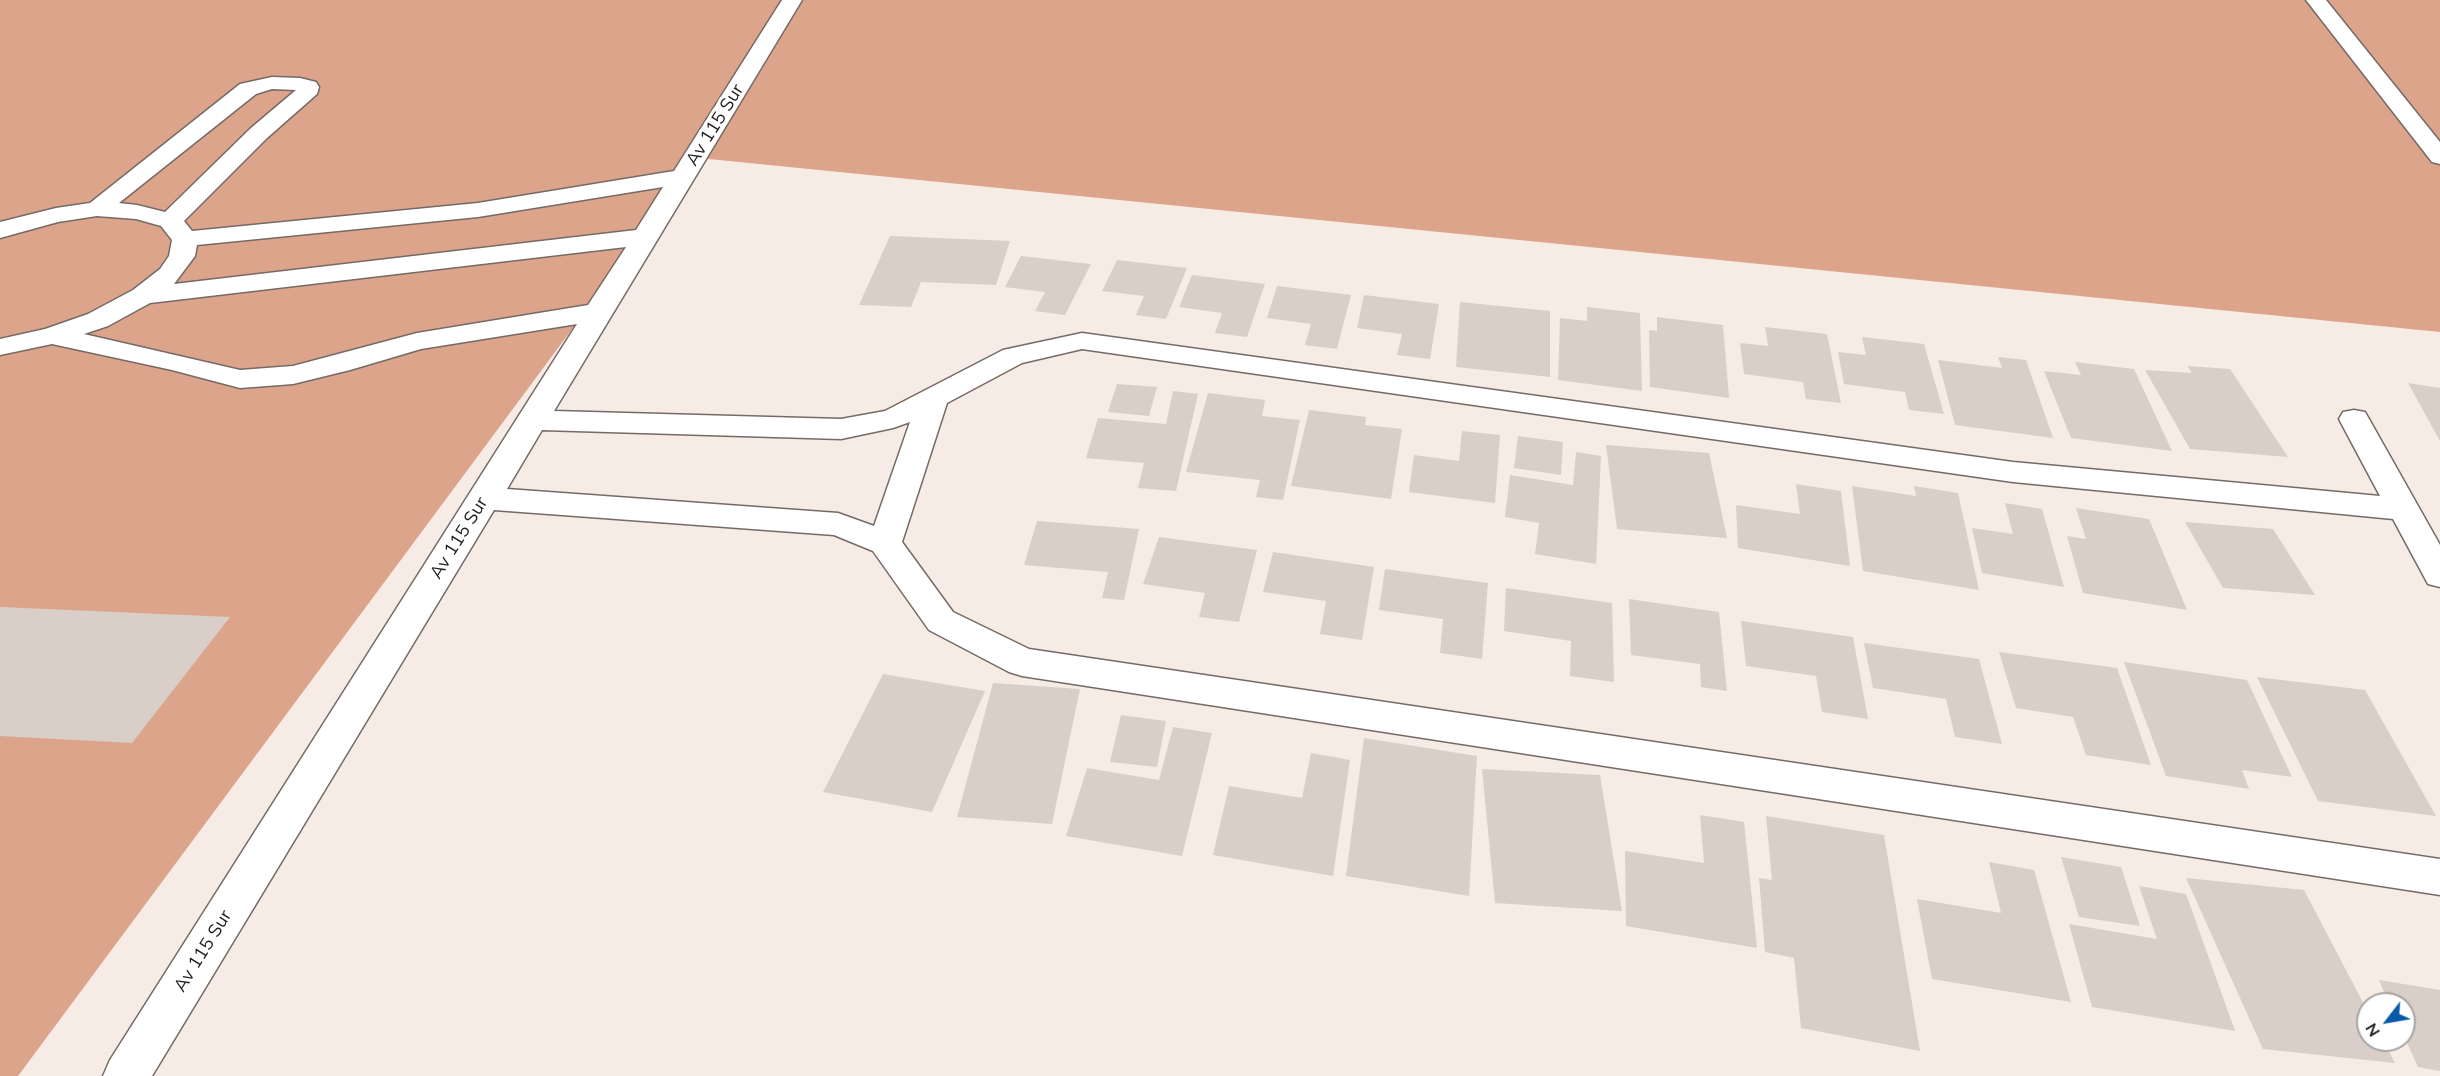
<!DOCTYPE html>
<style>
body{margin:0}
#map{position:relative;width:2440px;height:1076px;overflow:hidden;background:#f7ebe5;font-family:Mulish,sans-serif}
canvas{display:block}
.north{position:absolute;left:2356px;top:992px;width:60px;height:60px;box-sizing:border-box;background:#fff;border:2px solid #a7a5a4;border-radius:50%;rotate:239deg;font-size:16px;font-weight:700;line-height:24px;text-align:center;color:#221e1c}
.north::after{content:'';display:block;margin:auto;width:21px;height:27px;background:#085aa9;clip-path:polygon(50% 0,100% 100%,50% 72%,0 100%)}
</style>
<div id="map">
<canvas width="2440" height="1076"></canvas>
<div class="north">N</div>
</div>
<script>
const ctx = document.querySelector('canvas').getContext('2d');
ctx.lineJoin = 'round';
function paint(path, color) { ctx.fillStyle = color; ctx.fill(path, 'evenodd'); }
const poly = rows => new Path2D(rows.map(r => 'M' + r).join(''));
function trace(path, color, width, dash) { ctx.strokeStyle = color; ctx.lineWidth = width; ctx.lineCap = dash ? 'butt' : 'round'; ctx.setLineDash(dash || []); ctx.stroke(path); }
function drawText(font, color, halo, rows, align = 'center') {
  ctx.font = font + ' Mulish,sans-serif'; ctx.lineWidth = 6; ctx.setLineDash([]); ctx.textBaseline = 'middle'; ctx.strokeStyle = halo; ctx.fillStyle = color; for (const [text, x, y, turn = 0] of rows) {
    ctx.save(); ctx.translate(x, y); ctx.rotate((+turn || 0) * Math.PI / 180); ctx.textAlign = isNaN(turn) ? turn : align; if (halo) ctx.strokeText(text, 0, 0); ctx.fillText(text, 0, 0); ctx.restore();
  }
}
paint(poly([
 [0,0,2440,0,2440,332,699,158,18,1076,0,1076]
]), '#dca58b');
paint(poly([
 [890,236,1010,241,996,285,921,282,911,307,859,305],
 [1021,256,1091,264,1065,315,1035,311,1045,292,1005,287],
 [1117,260,1187,268,1166,319,1136,315,1144,296,1102,291],
 [1192,275,1265,284,1247,337,1215,333,1222,313,1179,307],
 [1277,286,1351,295,1337,349,1305,345,1311,324,1267,318],
 [1364,295,1439,304,1430,359,1397,355,1402,334,1357,328],
 [1460,302,1550,311,1550,377,1456,367],
 [1587,307,1640,313,1642,391,1558,380,1560,318,1587,321],
 [1657,317,1723,325,1729,398,1650,387,1649,330,1657,331],
 [1765,327,1827,334,1841,403,1806,399,1803,382,1744,374,1740,343,1768,346],
 [1862,337,1924,344,1944,414,1909,410,1905,392,1844,384,1838,352,1866,355],
 [1998,357,2026,360,2053,438,1955,425,1938,360,2002,368],
 [2075,362,2134,369,2172,451,2071,438,2044,371,2081,375],
 [2187,366,2230,369,2288,457,2190,449,2145,370,2192,373],
 [2408,383,2440,388,2440,441],
 [1117,384,1157,387,1149,416,1108,412],
 [1173,391,1198,394,1176,491,1138,488,1144,463,1086,458,1098,418,1166,424],
 [1208,393,1265,400,1262,416,1300,420,1283,500,1256,497,1260,480,1186,472],
 [1309,410,1366,417,1365,425,1402,429,1391,499,1291,486],
 [1462,431,1500,435,1495,503,1409,492,1414,455,1459,461],
 [1518,436,1563,442,1561,475,1514,468],
 [1606,445,1709,453,1727,538,1617,529],
 [1576,452,1601,456,1596,564,1535,554,1539,523,1505,517,1510,475,1573,485],
 [1796,484,1841,491,1850,566,1738,548,1736,505,1800,514],
 [1852,486,1916,496,1914,486,1958,493,1979,590,1863,571],
 [2005,503,2042,509,2064,587,1982,573,1972,528,2013,534],
 [2076,508,2149,519,2187,610,2083,593,2067,536,2086,539],
 [1037,521,1139,529,1124,600,1102,598,1108,572,1024,565],
 [2185,522,2273,529,2315,595,2223,588],
 [1159,537,1257,550,1239,622,1199,617,1205,593,1143,584],
 [1273,552,1374,567,1362,640,1320,634,1326,601,1263,592],
 [1385,569,1488,583,1482,659,1440,653,1443,619,1379,610],
 [1506,588,1612,603,1614,682,1570,676,1571,641,1504,631],
 [1629,599,1719,612,1727,691,1701,687,1700,664,1631,655],
 [0,607,230,617,132,743,0,736],
 [1741,621,1853,637,1868,719,1822,712,1816,676,1746,666],
 [1864,643,1979,659,2002,744,1955,737,1946,699,1873,688],
 [1999,652,2117,668,2151,765,2086,755,2073,717,2016,708],
 [2124,662,2247,680,2292,777,2242,770,2249,789,2166,776],
 [883,674,985,691,932,812,823,792],
 [2257,677,2365,690,2436,816,2318,801],
 [993,683,1080,689,1052,824,957,817],
 [1121,715,1166,721,1157,767,1110,762],
 [1173,727,1212,733,1182,856,1066,836,1087,768,1159,780],
 [1364,738,1477,756,1469,896,1346,876],
 [1311,753,1350,760,1333,876,1213,855,1229,786,1302,798],
 [1482,769,1600,775,1622,911,1495,903],
 [1700,815,1744,822,1757,948,1626,926,1625,851,1704,863],
 [1766,816,1884,835,1920,1051,1801,1028,1794,958,1765,952,1759,878,1772,880],
 [2061,857,2121,867,2140,926,2079,917],
 [1989,862,2034,870,2071,1002,1932,979,1917,899,2001,913],
 [2186,878,2304,890,2368,1012,2368,1040,2383,1040,2395,1063,2263,1049],
 [2139,886,2186,894,2235,1031,2092,1007,2069,924,2157,939],
 [2379,980,2440,990,2440,1071,2418,1067,2404,1036,2404,1004,2389,1004]
]), '#dacec8');
const minor = poly([
 [782,0,802,0,554,411,841,419,885,411,1003,350,1082,333,2013,462,2380,496,2339,419,2343,412,2354,410,2365,412,2369,419,2440,545,2440,587,2428,584,2393,519,2013,482,1082,349,1022,363,947,403,902,542,953,612,1029,649,2440,859,2440,895,1022,676,1009,672,929,630,873,551,834,535,494,510,152,1076,103,1076,110,1060,577,324,421,349,350,370,293,384,240,388,172,370,52,344,0,355,0,339,45,329,88,314,133,290,160,269,169,256,172,240,161,226,136,219,97,216,58,222,0,238,0,222,56,208,90,203,240,84,272,77,300,78,316,82,319,87,317,94,267,138,184,221,192,231,478,203,674,171,782,0],
 [272,89,296,90,251,128,165,212,137,205,119,203,256,94,272,89],
 [663,187,636,230,174,284,195,256,197,245,478,217,663,187],
 [626,247,588,305,417,333,293,366,240,370,84,334,108,326,150,303,626,247],
 [910,422,874,526,838,513,507,489,542,430,841,439,893,428,910,422],
 [2306,0,2326,0,2440,142,2440,164,2432,162,2306,0]
]);
trace(minor, '#756a65', 3);
paint(minor, '#fff');
drawText('18px', '#221e1c', '#fff', [
 ["Av 115 Sur",715,125,-58],
 ["Av 115 Sur",459,538,-58],
 ["Av 115 Sur",203,951,-58]
]);
</script>
